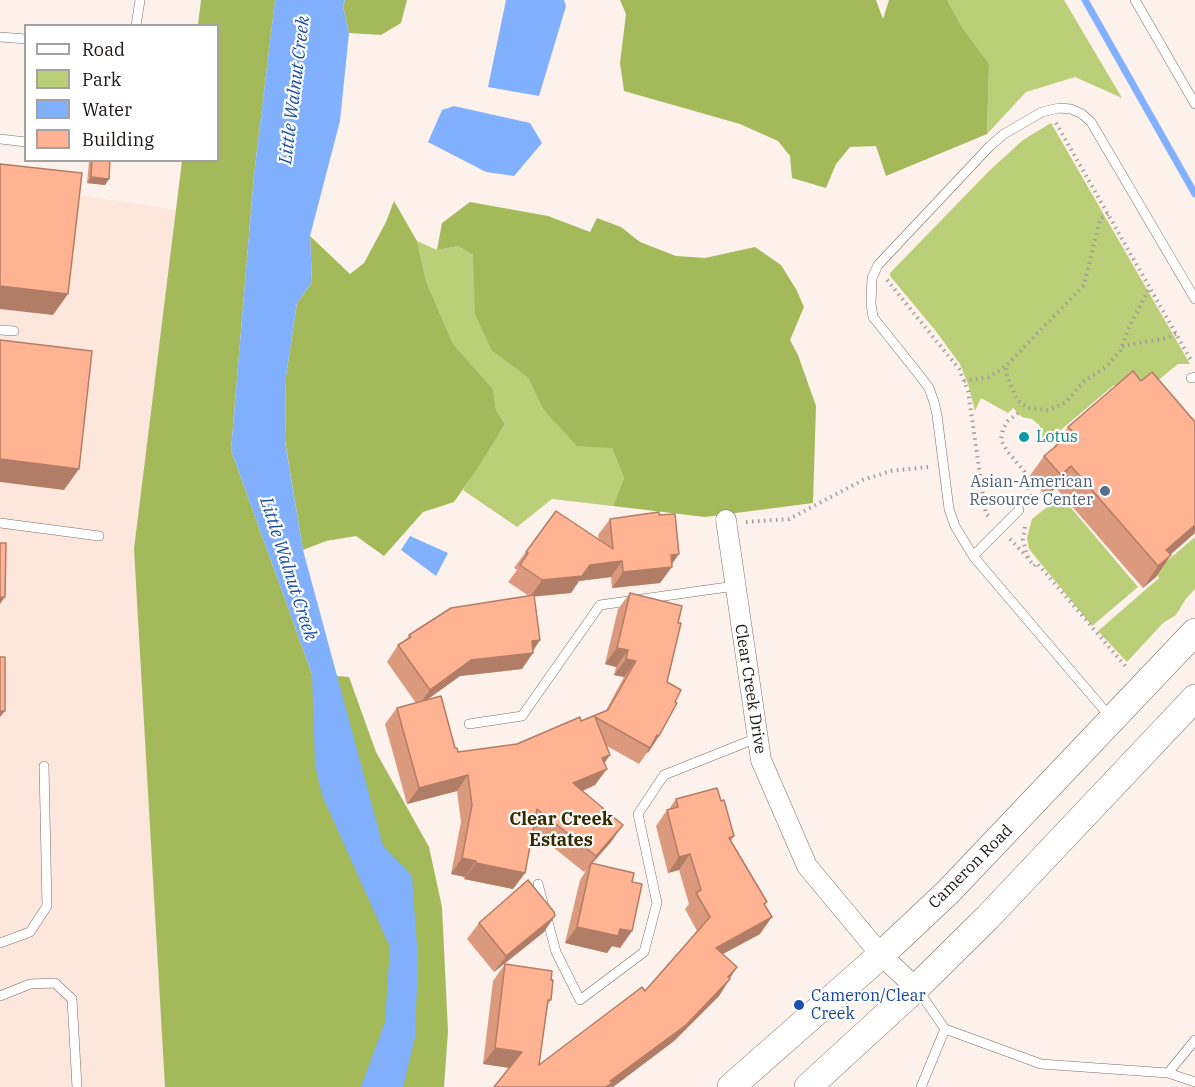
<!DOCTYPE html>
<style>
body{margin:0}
#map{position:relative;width:1195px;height:1087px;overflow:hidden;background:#fdf1ec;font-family:"IBM Plex Serif",serif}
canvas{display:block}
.legend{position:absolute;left:24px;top:24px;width:195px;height:138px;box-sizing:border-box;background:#fff;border:2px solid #a4a2a1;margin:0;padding:8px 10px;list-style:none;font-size:18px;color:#1b1614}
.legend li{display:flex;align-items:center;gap:12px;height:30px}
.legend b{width:30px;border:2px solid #a4a2a1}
</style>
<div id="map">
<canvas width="1195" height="1087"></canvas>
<ul class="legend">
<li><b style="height:8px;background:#fff"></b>Road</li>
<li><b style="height:16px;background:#bacf78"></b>Park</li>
<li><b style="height:16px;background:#81b0fe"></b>Water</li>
<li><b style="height:16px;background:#ffb392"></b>Building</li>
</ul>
</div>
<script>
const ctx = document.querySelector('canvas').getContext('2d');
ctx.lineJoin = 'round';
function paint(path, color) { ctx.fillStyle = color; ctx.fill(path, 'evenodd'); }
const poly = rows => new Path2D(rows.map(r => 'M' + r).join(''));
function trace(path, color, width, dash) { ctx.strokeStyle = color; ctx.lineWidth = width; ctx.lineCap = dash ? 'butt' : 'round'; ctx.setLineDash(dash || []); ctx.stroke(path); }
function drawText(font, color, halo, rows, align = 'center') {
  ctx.font = font + ' "IBM Plex Serif",serif'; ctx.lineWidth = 4.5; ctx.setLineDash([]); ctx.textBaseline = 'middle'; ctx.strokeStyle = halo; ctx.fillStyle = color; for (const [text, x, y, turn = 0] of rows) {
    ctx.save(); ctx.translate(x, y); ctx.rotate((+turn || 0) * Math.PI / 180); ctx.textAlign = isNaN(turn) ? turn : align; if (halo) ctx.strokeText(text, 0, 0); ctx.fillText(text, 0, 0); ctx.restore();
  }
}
paint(poly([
 [0,183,177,210,134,549,172,1087,0,1087]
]), '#fde6dc');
paint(poly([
 [947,0,1064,0,1122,98,1075,77,1026,92,987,134,989,64,962,27],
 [1051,123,1190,364,1178,364,1145,391,1120,392,1114,385,1043,445,1042,430,1039,425,1032,419,1022,417,1013,408,1008,413,981,398,975,411,968,384,960,364,935,330,890,276,890,273,989,171,1023,140],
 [417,241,437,250,458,246,473,255,492,351,528,378,543,409,612,448,624,478,613,506,552,499,517,527,463,490,505,424,496,410,493,389,453,344,426,281],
 [1061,496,1138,587,1092,626,1029,549,1027,538,1032,519],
 [1195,537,1195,589,1185,600,1176,615,1163,623,1127,662,1098,631,1159,578,1155,571]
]), '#bacf78');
paint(poly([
 [201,0,275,0,254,175,231,450,312,674,349,677,376,752,429,847,442,907,448,1031,444,1087,165,1087,134,549,182,161,218,160,218,26,198,25],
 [345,0,407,0,401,23,381,35,349,33,343,6],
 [620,0,876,0,883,19,889,0,947,0,962,27,989,64,987,134,886,176,876,146,850,147,836,164,826,188,792,178,790,156,778,141,740,124,624,91,620,63,626,14],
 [394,201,417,241,426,281,453,344,493,389,496,410,505,424,477,469,454,502,423,512,384,556,356,536,326,541,303,550,285,441,286,376,297,303,312,282,310,236,350,274,364,263,386,222],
 [470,202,548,216,590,232,597,218,621,227,640,242,676,256,705,258,755,247,781,265,796,289,804,307,790,340,798,355,816,406,813,503,705,517,613,506,624,478,612,448,577,446,543,409,528,378,492,351,475,314,473,255,458,246,437,250,442,223]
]), '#a3b95a');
paint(poly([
 [275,0,345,0,343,6,349,33,340,121,310,236,312,282,297,303,286,376,285,442,303,550,383,846,412,876,418,960,415,1037,403,1087,361,1087,385,1022,390,947,322,795,315,765,312,674,231,450,254,175],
 [506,0,564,0,566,6,539,96,488,87],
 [454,106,530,123,542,143,514,176,486,172,428,142,442,110],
 [410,536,448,553,436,576,401,550]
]), '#81b0fe');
trace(poly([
 [1085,0,1195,194]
]), '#81b0fe', 7);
const lane = poly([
 [1135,0,1195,104],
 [136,26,140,0],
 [0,37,26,39],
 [0,139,26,142],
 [0,330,14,331],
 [1191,378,1195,377],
 [0,523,99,536],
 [973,556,1019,510],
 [1111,718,973,556,955,526,949,509,937,415,934,402,929,388,920,376,873,317,871,304,872,278,878,265,990,146,1004,134,1042,112,1059,108,1071,109,1082,114,1091,122,1195,299],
 [469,724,522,716,600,605,735,586],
 [538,884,556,952,580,1000,644,952,657,903,638,814,664,775,757,738],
 [0,943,30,932,47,906,44,766],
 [918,990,945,1029,1041,1064,1168,1073,1195,1082],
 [0,996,30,984,55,983,72,999,77,1087],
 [1168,1073,1195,1040],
 [921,1087,945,1029]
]);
const street = poly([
 [726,520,761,760,807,866,881,955,916,988]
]);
const secondary = poly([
 [731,1087,881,955,948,892,1195,632],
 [808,1087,916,988,988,917,1195,698]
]);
trace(lane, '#7a6d67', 10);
trace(street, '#7a6d67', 21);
trace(secondary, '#7a6d67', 28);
trace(poly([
 [1056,123,1192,362],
 [1108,214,1100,219,1084,285,1006,366,1007,376,1017,400,1028,408,1049,410,1066,402,1083,382,1106,367,1120,351,1130,325,1150,287],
 [887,280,959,369,968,391,984,503,986,514,991,518],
 [1122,346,1167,338,1177,334],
 [964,381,989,377,1006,366],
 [1018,413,1008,421,1003,429,1001,440,1007,451,1024,471,1031,500],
 [746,522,789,519,863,480,891,471,928,467],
 [1025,527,1023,540,1028,558,1034,566,1037,563,1127,668],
 [1010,539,1028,558]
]), '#a69c99', 4, [1.5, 4.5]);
trace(lane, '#fff', 9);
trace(street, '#fff', 20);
trace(secondary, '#fff', 27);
paint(poly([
 [90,160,110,160,105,185,87,183,89,162],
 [1141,381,1195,422,1195,533,1170,555,1171,555,1156,577,1143,588,1056,488,1046,496,1029,477,1044,456,1053,448,1068,427],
 [556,511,599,540,598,535,610,519,659,515,672,564,660,583,612,588,611,577,579,581,571,593,534,596,540,640,522,669,460,676,427,700,455,748,458,752,517,744,605,712,624,677,614,675,616,667,605,664,618,609,630,593,678,623,667,682,675,702,659,736,639,764,607,746,610,755,604,763,595,785,583,791,611,842,592,864,632,882,632,931,620,948,612,946,607,953,565,943,580,880,587,869,584,872,533,831,525,873,513,889,464,879,465,877,451,874,461,822,457,791,407,804,385,724,397,708,416,703,387,662,398,645,406,640,409,635,529,596,508,582,517,570,514,568],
 [676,799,721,801,734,836,731,841,767,902,765,905,760,934,723,954,730,979,719,996,674,1041,613,1087,509,1068,483,1064,493,981,505,964,551,980,551,1000,548,1004,539,1065,645,991,697,931,685,909,689,904,679,870,668,873,656,826,667,810,669,809],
 [479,923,544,932,494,972,467,939]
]), '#db9a7e');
paint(poly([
 [91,177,109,179,105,185,87,183],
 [0,286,68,294,53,315,0,309],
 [0,459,79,469,64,490,0,482],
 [1071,466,1056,488,1046,496,1061,475],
 [1195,525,1195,533,1157,566,1166,550],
 [679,554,670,567,672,567,660,583,612,588,623,572,671,555],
 [1171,555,1156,577,1143,588,1158,566],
 [622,561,611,577,579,581,571,593,530,597,542,580,590,565],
 [0,597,5,597,0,604],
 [540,640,531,653,533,653,522,669,460,676,418,706,430,690,471,660,532,641],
 [617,648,628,650,616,667,605,664],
 [626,659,636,661,624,677,614,675],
 [0,711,5,711,0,717],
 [657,735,659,736,648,753,647,752],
 [610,755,599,771,602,758],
 [607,769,595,785,562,799,573,783],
 [468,775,457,791,407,804,419,788],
 [623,825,611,842,584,872,596,856],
 [690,854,679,870,668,873,679,857],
 [462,858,476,861,465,877,451,874],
 [476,863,525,873,513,889,464,879],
 [555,916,544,932,494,972,506,956],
 [772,917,760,934,704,964,716,948],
 [577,927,620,929,632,931,620,948,612,946,607,953,565,943],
 [737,967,719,996,674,1041,613,1087,606,1087,610,1081,728,977],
 [495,1048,522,1052,511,1068,483,1064]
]), '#b27d66');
const building = poly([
 [92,160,110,160,109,179,91,177,92,160],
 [0,164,82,173,68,294,0,286,0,164],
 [0,340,92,351,79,469,0,459,0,340],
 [1133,371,1141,381,1152,372,1195,422,1195,525,1166,550,1171,555,1158,566,1071,466,1061,475,1044,456,1073,432,1068,427,1133,371],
 [556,511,613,549,610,519,659,512,659,515,675,514,679,554,671,555,672,567,623,572,622,561,590,565,582,576,542,580,520,565,528,553,526,552,556,511],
 [0,543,6,543,5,597,0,597,0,543],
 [630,593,682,606,678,623,681,623,667,682,681,690,675,702,677,703,659,736,657,735,650,748,595,717,610,755,602,758,607,769,573,783,623,825,596,856,537,809,525,873,476,863,476,861,462,858,472,805,468,775,419,788,397,708,441,696,455,748,457,748,458,752,517,744,580,717,581,721,608,710,636,661,626,659,628,650,617,648,630,593],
 [534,595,540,640,532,641,533,653,471,660,430,690,398,645,411,637,409,635,451,608,534,595],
 [0,657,5,657,5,711,0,711,0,657],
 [717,788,721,801,724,800,734,836,729,838,767,902,764,904,772,917,716,948,737,967,728,977,730,979,686,1025,610,1081,612,1083,606,1087,494,1087,522,1052,495,1048,505,964,552,971,551,980,553,980,551,1000,548,1000,539,1065,642,987,645,991,710,917,696,893,701,890,690,854,679,857,667,810,678,807,676,799,717,788],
 [591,863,634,873,632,882,642,884,632,931,620,929,618,936,577,927,591,863],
 [528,880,554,912,555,916,506,956,479,923,528,880]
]);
paint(building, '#ffb392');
trace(building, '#b27d66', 1.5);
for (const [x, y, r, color] of [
 [1024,437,6,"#0f9aa8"],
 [1105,491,6,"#5c6f8a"],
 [799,1005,6,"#1a4fb4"]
]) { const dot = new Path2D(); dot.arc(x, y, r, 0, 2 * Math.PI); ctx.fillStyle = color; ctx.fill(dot); trace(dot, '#fff', 2); }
drawText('16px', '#0d838f', '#fff', [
 ["Lotus",1036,437]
], 'left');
drawText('16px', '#4e5e75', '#fff', [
 ["Asian-American",1093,482],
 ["Resource Center",1093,500]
], 'right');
drawText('16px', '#1b1614', '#fff', [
 ["Clear Creek Drive",750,689,81],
 ["Cameron Road",971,867,-45]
]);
drawText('16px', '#164399', '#fff', [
 ["Cameron/Clear",811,996],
 ["Creek",811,1014]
], 'left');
drawText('italic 18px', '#184ca5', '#fff', [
 ["Little Walnut Creek",295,90,-83],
 ["Little Walnut Creek",288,569,72]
]);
drawText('bold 18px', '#362900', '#fff', [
 ["Clear Creek",561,820],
 ["Estates",561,841]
]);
</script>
